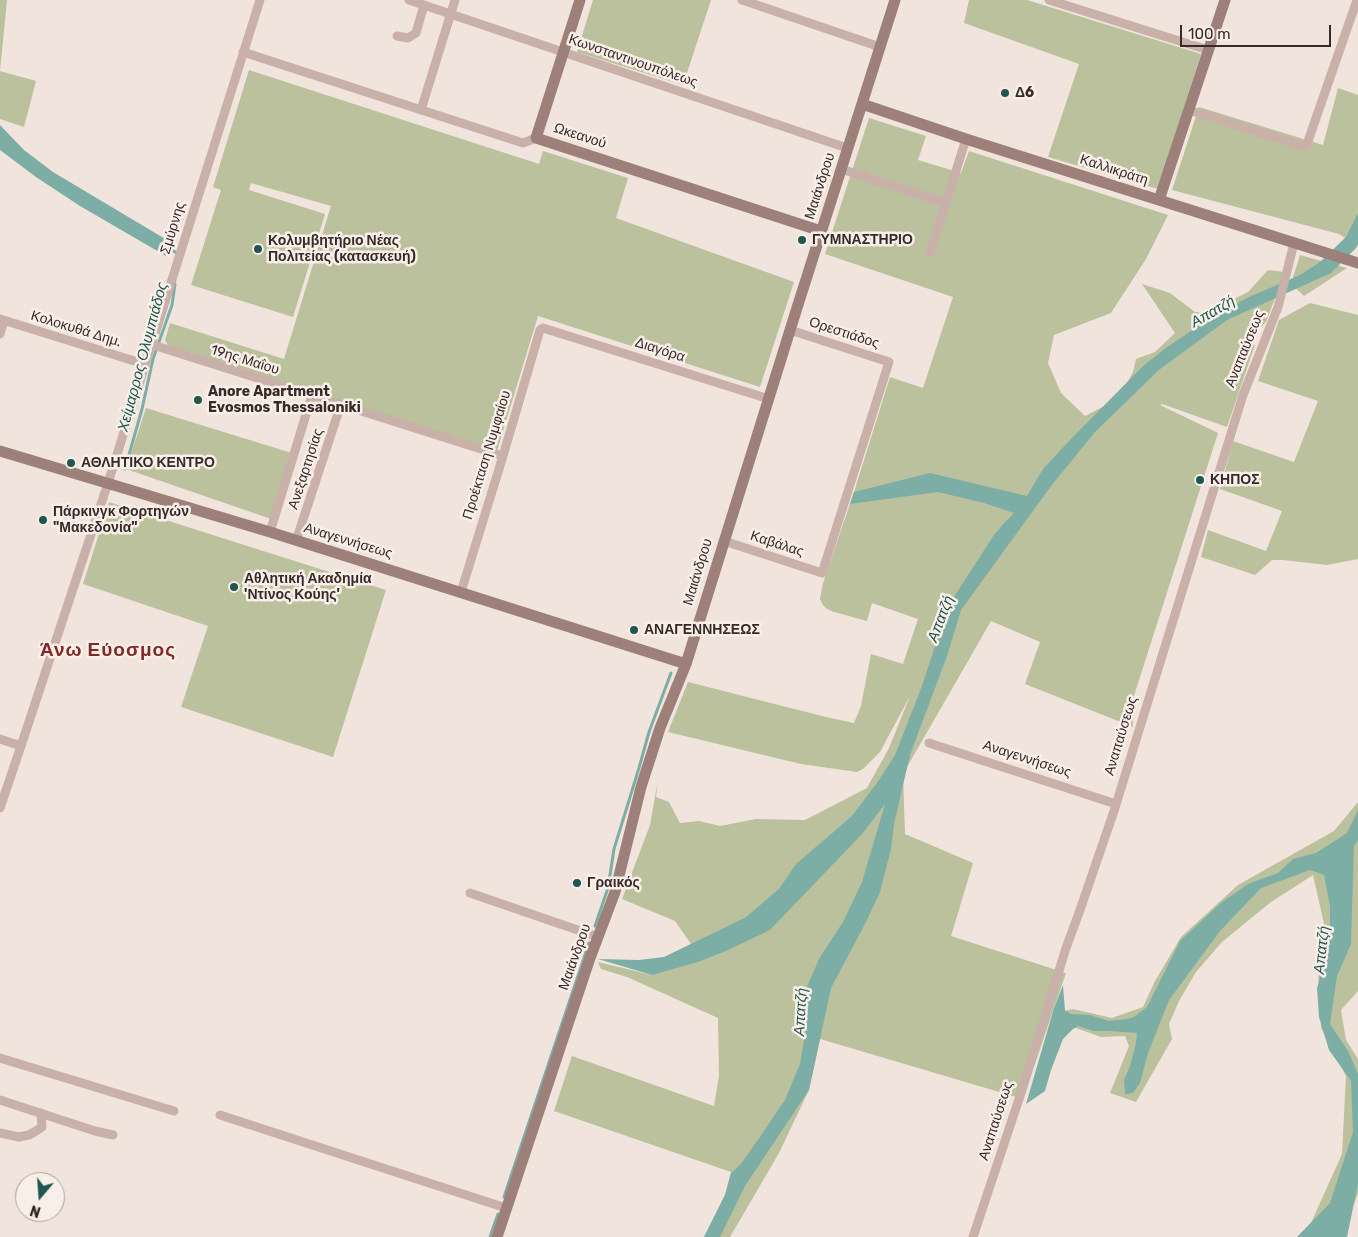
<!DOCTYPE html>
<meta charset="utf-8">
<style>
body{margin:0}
#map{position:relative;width:1358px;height:1237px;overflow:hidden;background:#f1e4dd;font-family:Rubik,sans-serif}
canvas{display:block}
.north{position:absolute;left:15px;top:1172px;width:50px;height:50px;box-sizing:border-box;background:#f9efe9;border:1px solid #aba09c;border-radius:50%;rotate:198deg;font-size:14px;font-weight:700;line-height:20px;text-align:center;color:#372a29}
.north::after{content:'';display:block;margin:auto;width:18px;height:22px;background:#1f5750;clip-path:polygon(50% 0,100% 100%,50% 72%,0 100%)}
.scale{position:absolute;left:1180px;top:25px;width:151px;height:22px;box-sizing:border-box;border:2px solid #372a29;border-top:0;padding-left:6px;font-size:15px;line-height:18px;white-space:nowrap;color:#372a29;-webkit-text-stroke:4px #f9efe9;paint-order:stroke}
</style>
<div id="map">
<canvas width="1358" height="1237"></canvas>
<div class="north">N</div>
<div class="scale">100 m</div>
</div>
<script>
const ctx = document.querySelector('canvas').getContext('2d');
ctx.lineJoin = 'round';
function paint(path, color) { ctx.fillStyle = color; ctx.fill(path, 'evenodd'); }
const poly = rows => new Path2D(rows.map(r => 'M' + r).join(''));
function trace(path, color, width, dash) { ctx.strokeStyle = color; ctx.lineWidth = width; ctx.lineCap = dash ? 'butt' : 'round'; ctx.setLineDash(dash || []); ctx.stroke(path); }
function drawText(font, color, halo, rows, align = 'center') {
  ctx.font = font + ' Rubik,sans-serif'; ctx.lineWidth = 5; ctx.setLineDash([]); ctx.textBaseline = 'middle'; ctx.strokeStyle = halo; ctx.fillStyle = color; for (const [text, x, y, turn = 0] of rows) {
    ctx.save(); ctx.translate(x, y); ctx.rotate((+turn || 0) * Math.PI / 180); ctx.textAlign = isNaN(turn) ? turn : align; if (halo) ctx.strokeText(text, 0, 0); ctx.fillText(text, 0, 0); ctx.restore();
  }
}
paint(poly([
 [0,0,7,0,0,71,36,81,24,127,0,119],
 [593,0,711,0,683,85,577,52],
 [969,0,1027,0,1201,54,1158,189,1048,157,1079,64,964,23],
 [249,70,539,164,543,151,628,178,616,218,794,282,760,387,538,316,497,451,168,346,165,340,170,323,284,359,331,206,251,183,249,190,325,214,293,317,191,285,221,190,213,187],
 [1338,88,1358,95,1358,246,1339,234,1172,190,1199,107,1323,145],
 [869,118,926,136,918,160,961,173,969,151,1168,215,1146,259,1111,313,1054,335,1048,363,1061,393,1085,416,1118,399,1133,372,1136,359,1155,352,1175,333,1142,284,1170,293,1195,312,1206,313,1248,292,1268,270,1285,272,1266,322,1245,342,1255,345,1227,427,1162,404,1160,405,1218,433,1132,702,1133,727,1025,684,1040,642,991,621,903,774,905,834,973,863,951,936,1066,973,1023,1099,820,1039,809,1090,779,1153,730,1237,704,1237,725,1195,731,1172,554,1111,572,1056,714,1106,719,1076,718,1018,627,977,601,969,598,962,652,975,746,917,691,944,675,921,622,899,650,825,658,780,656,797,669,802,680,823,699,821,720,826,756,819,805,820,867,788,889,748,910,696,880,752,863,769,857,772,801,764,668,732,688,682,826,717,854,723,861,706,871,654,903,664,918,619,872,603,867,621,834,612,827,609,823,605,820,599,823,583,854,492,890,377,923,388,953,297,825,254],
 [1300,255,1347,268,1304,296,1291,284],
 [1310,303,1358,315,1358,559,1327,565,1283,560,1272,560,1255,575,1201,557,1208,530,1266,551,1282,511,1220,489,1233,441,1294,462,1318,401,1258,381,1279,320],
 [146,408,295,454,274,520,126,469],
 [109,502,386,590,333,757,181,707,208,626,83,584],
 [1358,802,1358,991,1341,1010,1346,1040,1358,1059,1358,1193,1342,1237,1297,1237,1311,1223,1342,1154,1346,1076,1321,1028,1318,970,1327,937,1313,875,1271,902,1222,942,1196,972,1179,1001,1169,1024,1172,1039,1136,1102,1110,1093,1129,1046,1125,1036,1101,1037,1076,1028,1064,1029,1059,1012,1073,1009,1112,1018,1143,1007,1155,981,1181,937,1238,885,1334,831]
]), '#bbc09d');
paint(poly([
 [0,125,24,150,53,172,172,243,166,256,80,206,36,177,0,150],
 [1358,213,1358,244,1356,248,1331,273,1227,320,1160,369,1095,432,1051,486,961,610,947,656,910,755,894,824,891,849,880,892,866,922,831,988,809,1090,745,1186,720,1237,704,1237,725,1195,731,1173,740,1165,762,1134,785,1100,800,1064,807,1023,804,993,820,957,843,922,862,882,885,804,863,833,770,930,728,950,698,962,652,975,598,959,639,960,664,957,746,917,779,889,796,864,852,816,879,780,895,755,922,686,948,606,994,535,1005,522,1014,513,984,503,938,492,850,504,854,492,930,473,1027,496,1043,469,1072,438,1143,366,1166,348,1209,319,1249,297,1300,275,1320,262,1346,237],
 [1358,810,1358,840,1354,846,1351,944,1337,976,1330,1024,1348,1051,1358,1074,1358,1184,1347,1237,1297,1237,1330,1203,1353,1132,1351,1081,1329,1050,1319,1017,1317,988,1330,940,1330,906,1324,875,1310,870,1261,888,1220,931,1169,1000,1148,1053,1140,1083,1133,1093,1125,1094,1124,1080,1130,1066,1136,1043,1137,1033,1110,1031,1093,1031,1078,1026,1073,1029,1063,1039,1051,1070,1045,1091,1026,1104,1054,1008,1063,985,1065,1011,1068,1012,1071,1014,1090,1015,1109,1021,1127,1019,1134,1017,1147,1007,1180,941,1222,902,1248,884,1278,873,1293,859,1316,853,1347,833]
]), '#7daea6');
trace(poly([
 [166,246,178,254],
 [125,469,142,409,153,359,172,305,175,284],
 [595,926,608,888,614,849,639,768,649,732,671,673],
 [504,1197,589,943],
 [490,1237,498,1214]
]), '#7daea6', 3);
trace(poly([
 [409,0,847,148],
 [742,0,880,47],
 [1049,0,1208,50],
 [397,36,408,38,416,33,424,5],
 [243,52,523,143,536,138],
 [421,110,455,0],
 [1189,110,1306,147,1357,0],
 [841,169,936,200,946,201],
 [930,253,966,139],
 [0,319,144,364],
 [0,334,4,321],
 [150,344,503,456],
 [270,532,312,395],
 [296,541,341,404],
 [724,541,822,573,889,362,790,330],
 [461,592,503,456,540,330,543,328,769,399],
 [0,739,21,746],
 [929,743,1116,804],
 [0,808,21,746,108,483,260,0],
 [470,893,598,937],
 [0,1058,174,1111],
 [0,1100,95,1131,113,1135],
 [220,1115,506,1208],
 [0,1133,19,1137,29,1135,36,1131,42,1127,41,1113],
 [973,1237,1021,1093,1066,948,1080,910,1114,811,1243,395,1278,307,1294,243]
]), '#c9b1a9', 9);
trace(poly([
 [580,0,536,138,821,231],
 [862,104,966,139,1358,263],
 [1159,200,1225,0],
 [0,451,270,532,686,664],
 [497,1237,590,958,615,892,641,787,660,728,686,664,796,311,895,0]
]), '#9d807a', 11);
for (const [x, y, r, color] of [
 [1005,93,5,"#1f5750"],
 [802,240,5,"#1f5750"],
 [258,249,5,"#1f5750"],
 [198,400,5,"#1f5750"],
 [71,463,5,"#1f5750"],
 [1200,480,5,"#1f5750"],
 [43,520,5,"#1f5750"],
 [234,587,5,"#1f5750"],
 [634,630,5,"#1f5750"],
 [577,883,5,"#1f5750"]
]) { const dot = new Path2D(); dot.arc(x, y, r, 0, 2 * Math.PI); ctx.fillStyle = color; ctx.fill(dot); trace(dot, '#f9efe9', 2); }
drawText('14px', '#372a29', '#f9efe9', [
 ["Κωνσταντινουπόλεως",633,61,19],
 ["Ωκεανού",580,136,18],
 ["Καλλικράτη",1114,170,18],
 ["Μαιάνδρου",820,186,-72],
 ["Σμύρνης",173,228,-73],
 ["Κολοκυθά Δημ.",76,329,17],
 ["Ορεστιάδος",844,333,18],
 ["Αναπαύσεως",1245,349,-68],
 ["Διαγόρα",660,350,18],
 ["19ης Μαΐου",245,360,17],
 ["Προέκταση Νυμφαίου",487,455,-73],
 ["Ανεξαρτησίας",306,469,-72],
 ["Αναγεννήσεως",348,541,17],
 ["Καβάλας",777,544,18],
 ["Μαιάνδρου",698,572,-73],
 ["Αναπαύσεως",1121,736,-73],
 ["Αναγεννήσεως",1027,759,18],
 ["Μαιάνδρου",575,957,-70],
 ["Αναπαύσεως",996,1121,-72]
]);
drawText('bold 14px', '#372a29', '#f9efe9', [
 ["Δ6",1015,93],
 ["ΓΥΜΝΑΣΤΗΡΙΟ",812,240],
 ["Κολυμβητήριο Νέας",268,241],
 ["Πολιτείας (κατασκευή)",268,257],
 ["Anore Apartment",208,392],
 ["Evosmos Thessaloniki",208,408],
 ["ΑΘΛΗΤΙΚΟ ΚΕΝΤΡΟ",81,463],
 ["ΚΗΠΟΣ",1210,480],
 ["Πάρκινγκ Φορτηγών",53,512],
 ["\"Μακεδονία\"",53,528],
 ["Αθλητική Ακαδημία",244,579],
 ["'Ντίνος Κούης'",244,595],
 ["ΑΝΑΓΕΝΝΗΣΕΩΣ",644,630],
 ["Γραικός",587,883]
], 'left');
drawText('italic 15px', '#1f5750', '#f9efe9', [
 ["Απατζή",1213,312,-30],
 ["Χείμαρρος Ολυμπιάδος",143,357,-75],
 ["Απατζή",941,619,-69],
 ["Απατζή",1322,950,-84],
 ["Απατζή",801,1012,-87]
]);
ctx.letterSpacing = '1px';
drawText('bold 19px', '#832824', '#f9efe9', [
 ["Άνω Εύοσμος",108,651]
]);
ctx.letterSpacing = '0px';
</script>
